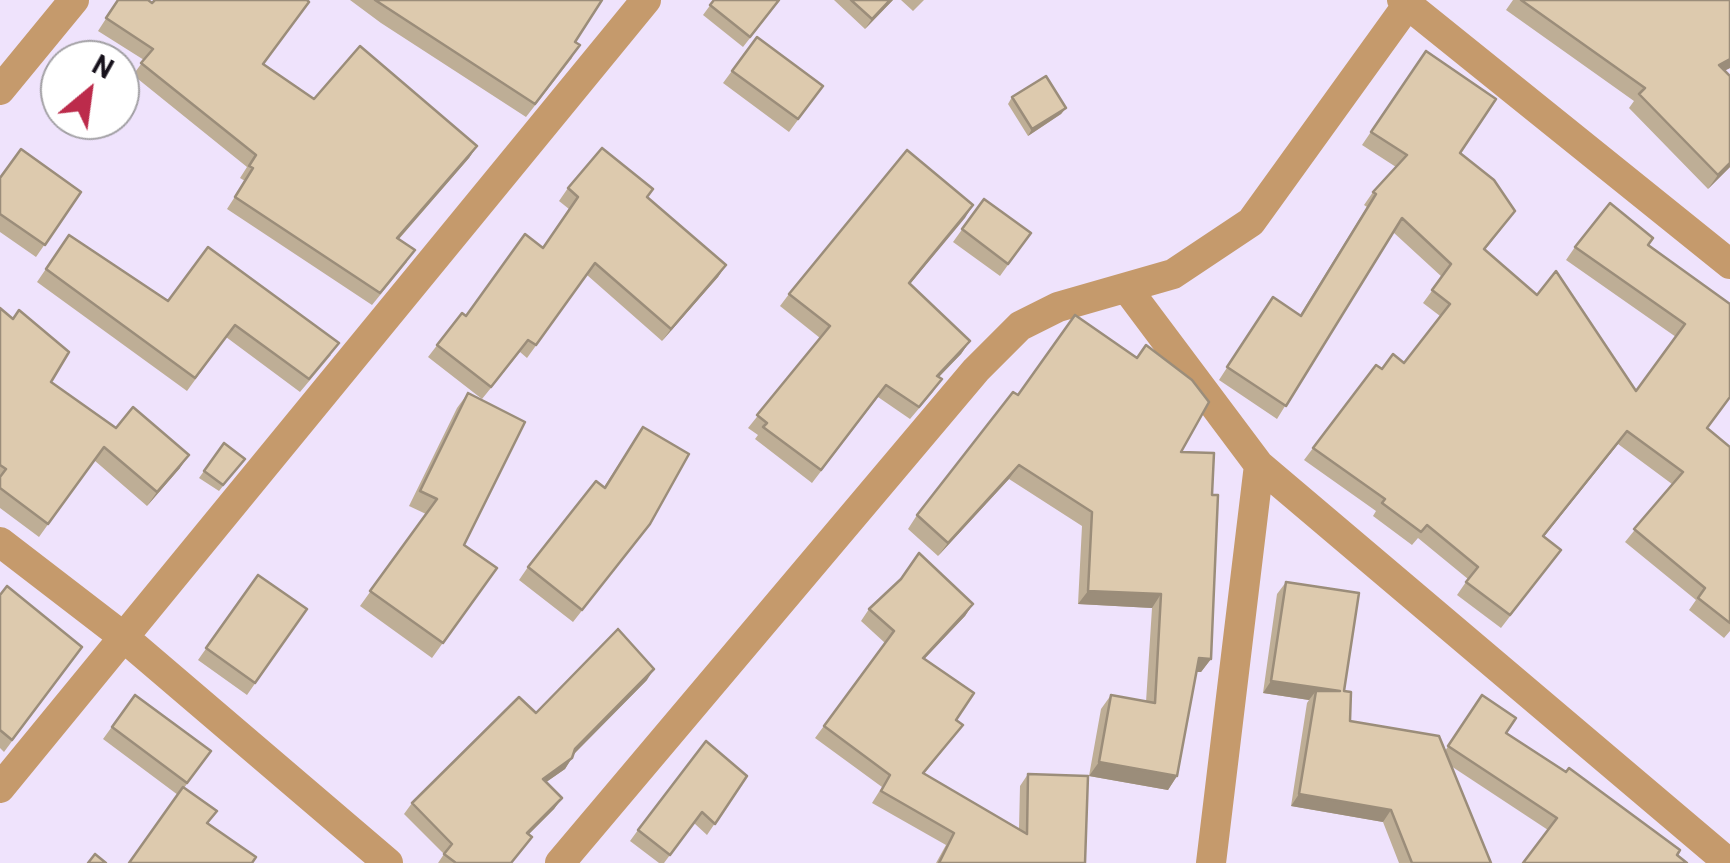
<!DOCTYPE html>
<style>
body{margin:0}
#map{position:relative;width:1730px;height:863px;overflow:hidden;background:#efe3fc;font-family:Barlow,sans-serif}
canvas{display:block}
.north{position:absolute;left:40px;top:40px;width:100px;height:100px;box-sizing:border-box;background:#fff;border:2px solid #a2a0a4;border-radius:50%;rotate:29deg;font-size:28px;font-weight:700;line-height:40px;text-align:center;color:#17121c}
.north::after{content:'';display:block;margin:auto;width:35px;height:45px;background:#bc2b4b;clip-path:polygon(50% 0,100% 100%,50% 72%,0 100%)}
</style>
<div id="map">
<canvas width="1730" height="863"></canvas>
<div class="north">N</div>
</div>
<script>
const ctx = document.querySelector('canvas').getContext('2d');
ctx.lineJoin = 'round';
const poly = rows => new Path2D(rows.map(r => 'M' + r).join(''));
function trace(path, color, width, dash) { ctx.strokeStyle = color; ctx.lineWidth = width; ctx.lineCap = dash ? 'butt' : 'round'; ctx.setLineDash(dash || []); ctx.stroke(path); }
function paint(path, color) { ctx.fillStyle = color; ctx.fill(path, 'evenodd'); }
trace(poly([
 [1402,0,1730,264],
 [0,90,74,0],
 [1128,290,1259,465,1729,863],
 [0,542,121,635,388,863],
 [0,788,646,0],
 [560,863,976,370,1020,326,1058,307,1173,274,1251,222,1411,0],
 [1211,863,1259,465]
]), '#c59a6c', 30);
paint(poly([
 [118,0,263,64,314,99,477,146,469,158,399,239,407,262,372,305,227,209,245,181,240,178,247,167,133,75,144,60,98,31],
 [350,0,602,0,575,42,572,58,526,117,381,23],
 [714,0,780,0,743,47,703,15],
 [834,0,893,0,865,29],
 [901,0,924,0,913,11],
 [1513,0,1730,0,1730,68,1725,70,1730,76,1730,167,1708,189,1629,108,1634,101,1506,10],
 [757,37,823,86,789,132,723,83],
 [1426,51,1460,153,1506,223,1485,250,1636,391,1676,337,1566,260,1575,247,1648,245,1730,304,1707,428,1730,447,1730,631,1724,638,1689,610,1696,600,1625,542,1672,484,1618,444,1544,536,1561,550,1501,628,1457,595,1468,579,1418,538,1412,545,1373,516,1376,511,1304,460,1376,365,1382,369,1404,363,1440,316,1423,303,1442,277,1393,232,1277,419,1219,380,1273,297,1300,315,1367,207,1364,205,1373,192,1396,167,1362,145],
 [1012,97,1066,108,1061,114,1028,136,1008,104],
 [0,178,81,192,36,257,0,232],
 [568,188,647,197,726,265,718,277,662,341,587,275,527,358,520,352,482,399,428,357,462,313,466,316,543,247,569,209,559,201],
 [984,199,1031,233,1000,276,953,242],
 [973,205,910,284,970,341,961,354,939,377,933,392,910,419,878,397,812,483,755,439,758,435,748,428,820,338,780,306,789,294],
 [69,235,168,301,331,355,300,392,226,337,187,391,37,282],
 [0,308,51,382,116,428,180,468,147,506,94,460,39,537,0,508],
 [468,393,464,545,497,568,432,658,360,606,426,514,409,506,457,408],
 [1018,395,1181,452,1212,495,1211,659,1201,672,1196,672,1177,776,1168,790,1089,776,1101,709,1111,695,1146,702,1152,608,1078,604,1082,526,1009,479,938,556,908,529,917,515],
 [643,427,650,524,573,622,519,580,528,567,604,487],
 [224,443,245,459,219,491,199,478],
 [258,575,307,609,247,695,198,660],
 [1286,582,1344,691,1350,721,1445,751,1482,695,1506,733,1680,850,1548,830,1451,766,1491,863,1399,863,1383,822,1291,806,1307,703,1309,700,1263,693,1277,594],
 [0,595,82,647,4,752,0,748],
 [973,604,965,616,924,659,956,720,963,725,924,774,1019,829,1020,786,1028,774,1085,863,936,863,946,845,872,803,882,787,815,738,885,643,861,621,869,609],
 [647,680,574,754,565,769,546,782,562,798,554,809,529,834,512,863,438,863,444,854,404,814,412,803,536,713],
 [135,695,211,751,184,788,208,824,129,863,178,795,103,739],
 [747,776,707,835,694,823,664,863,659,863,630,841,638,830]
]), '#beae96');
paint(poly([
 [890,0,893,0,865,29,872,19],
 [1730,59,1730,68,1709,79,1719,65],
 [1066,108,1061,114,1028,136,1032,129],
 [477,146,469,158,389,250,397,238],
 [1730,163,1730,167,1708,189,1718,175],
 [973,205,965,218,900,296,909,283],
 [726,265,718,277,662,341,671,329],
 [970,341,961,354,928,388,937,376],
 [1627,431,1618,444,1534,549,1543,536],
 [189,455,180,468,147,506,157,492],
 [1019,465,1009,479,938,556,948,543],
 [1088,591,1161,594,1152,608,1078,604],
 [973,604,965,616,914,670,923,658],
 [1199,658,1211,659,1201,672,1189,672],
 [654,669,647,680,568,760,575,749],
 [1271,681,1340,691,1316,691,1309,700,1263,693],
 [572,758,565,769,535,790,543,779],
 [1099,762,1177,776,1168,790,1089,776],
 [1299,794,1391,810,1383,822,1291,806],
 [562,798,554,809,519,844,527,833]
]), '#9b8d7a');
const building = poly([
 [118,0,148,0,152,3,155,0,307,0,309,2,263,64,314,99,360,46,477,146,397,238,415,250,380,293,235,197,253,168,249,166,256,155,141,63,153,49,106,18,118,0],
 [375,0,602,0,575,42,580,45,535,104,375,0],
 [714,0,779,0,750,37,710,5,714,0],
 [851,0,890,0,872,19,851,0],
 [1521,0,1730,0,1730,59,1719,65,1730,76,1730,163,1718,175,1639,94,1645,88,1521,0],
 [757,37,823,86,798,119,732,71,757,37],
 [1426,51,1496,99,1460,153,1494,180,1515,211,1484,249,1537,295,1556,271,1636,391,1685,324,1575,247,1610,203,1653,238,1648,245,1730,304,1730,397,1707,428,1730,447,1730,623,1698,598,1705,588,1634,529,1683,472,1627,431,1543,536,1561,550,1510,615,1466,582,1478,567,1427,525,1421,532,1382,503,1385,499,1313,448,1376,365,1382,369,1393,354,1404,363,1450,304,1432,290,1451,264,1402,218,1286,406,1227,367,1273,297,1301,316,1376,194,1373,192,1407,155,1371,132,1426,51],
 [1046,76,1066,108,1032,129,1012,97,1046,76],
 [602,148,653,189,647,197,726,265,671,329,595,263,536,345,528,340,491,387,437,345,462,313,466,316,525,234,543,248,578,197,568,188,602,148],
 [21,149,81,192,45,245,0,214,0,178,21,149],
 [907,150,973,205,909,283,970,341,937,376,942,379,919,407,886,385,821,470,763,427,767,423,757,415,830,326,789,294,907,150],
 [984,199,1031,233,1008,264,962,229,984,199],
 [69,235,168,301,208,247,339,343,309,379,235,325,195,378,46,269,69,235],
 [0,308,13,319,19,310,69,352,51,382,116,428,133,407,189,455,157,492,104,447,48,524,0,488,0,477,6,469,0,465,0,308],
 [1075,315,1137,358,1146,345,1192,380,1209,402,1181,452,1214,453,1212,495,1218,495,1211,659,1199,658,1177,776,1099,762,1111,695,1155,703,1161,594,1088,591,1092,512,1019,465,948,543,917,515,1013,392,1018,395,1075,315],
 [468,393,525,422,464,545,497,568,443,643,370,591,437,499,420,491,468,393],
 [643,427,689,454,650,524,582,610,528,567,596,481,605,488,643,427],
 [224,443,245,459,223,485,204,471,224,443],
 [919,553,973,604,923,658,974,693,956,720,963,725,923,773,1027,834,1028,774,1088,776,1085,863,939,863,954,833,881,791,890,775,824,726,894,631,869,609,901,579,919,553],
 [258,575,307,609,255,683,206,648,258,575],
 [1286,582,1359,593,1344,691,1351,692,1350,721,1439,736,1491,863,1412,863,1391,810,1299,794,1316,691,1340,691,1271,681,1286,582],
 [7,586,82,647,12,740,0,730,0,595,7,586],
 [618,629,654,669,575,749,572,758,543,779,562,798,527,833,532,837,511,863,456,863,444,854,452,844,412,803,519,697,536,713,618,629],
 [135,695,211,751,187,783,112,727,135,695],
 [1482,695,1516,718,1506,733,1566,772,1569,768,1680,850,1677,855,1687,863,1523,863,1557,818,1448,746,1482,695],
 [706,741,747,776,715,824,702,812,670,855,638,830,706,741],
 [183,787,217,811,207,823,256,857,252,863,129,863,183,787],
 [95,854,106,863,88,863,95,854]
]);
paint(building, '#ddcaae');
trace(building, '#9b8d7a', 2.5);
</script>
